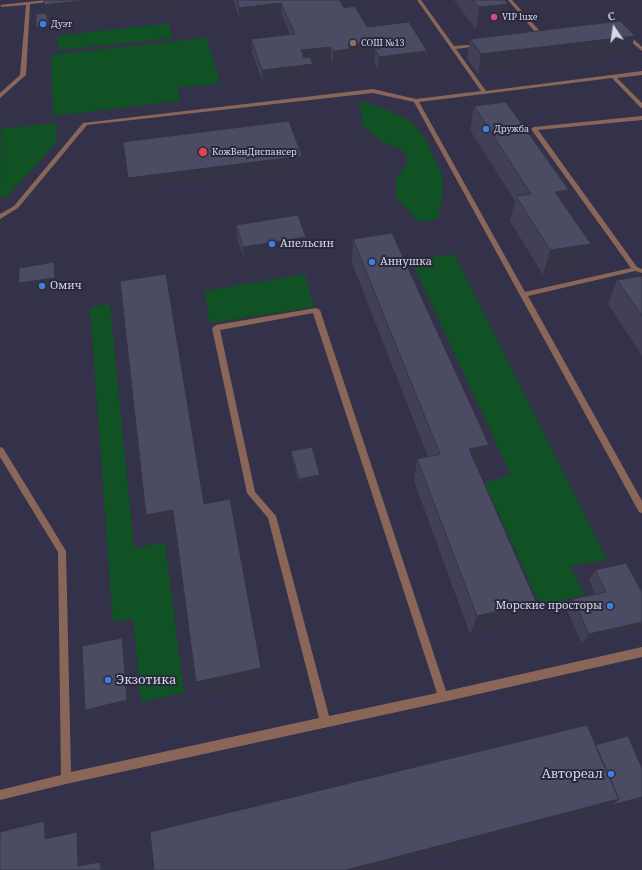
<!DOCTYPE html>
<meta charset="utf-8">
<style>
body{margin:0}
#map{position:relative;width:642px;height:870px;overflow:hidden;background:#33324a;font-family:"Noto Serif",serif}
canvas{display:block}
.north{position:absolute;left:594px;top:8px;width:40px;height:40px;-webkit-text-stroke:3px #29283f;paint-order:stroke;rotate:347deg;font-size:11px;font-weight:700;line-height:16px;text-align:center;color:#d6d6e5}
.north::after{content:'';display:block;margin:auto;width:14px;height:18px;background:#d6d6e5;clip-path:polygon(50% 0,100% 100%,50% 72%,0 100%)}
</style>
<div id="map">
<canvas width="642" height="870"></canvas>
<div class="north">С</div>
</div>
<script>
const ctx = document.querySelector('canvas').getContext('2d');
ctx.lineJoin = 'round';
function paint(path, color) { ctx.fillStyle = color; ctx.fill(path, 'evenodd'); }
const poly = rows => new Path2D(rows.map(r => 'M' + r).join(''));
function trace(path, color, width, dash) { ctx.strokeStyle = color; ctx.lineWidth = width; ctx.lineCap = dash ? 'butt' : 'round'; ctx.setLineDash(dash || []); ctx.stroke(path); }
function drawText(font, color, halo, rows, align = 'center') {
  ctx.font = font + ' "Noto Serif",serif'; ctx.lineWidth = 4; ctx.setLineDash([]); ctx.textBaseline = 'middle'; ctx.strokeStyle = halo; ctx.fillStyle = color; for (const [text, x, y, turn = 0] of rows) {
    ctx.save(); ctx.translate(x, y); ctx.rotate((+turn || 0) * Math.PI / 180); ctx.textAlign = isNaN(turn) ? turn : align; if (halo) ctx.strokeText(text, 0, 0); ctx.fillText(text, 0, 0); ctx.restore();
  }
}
paint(poly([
 [168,23,173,38,59,50,57,36],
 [207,38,220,83,177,88,180,101,53,116,51,55],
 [360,101,387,110,409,120,425,138,443,177,442,196,438,219,418,222,396,197,396,179,409,160,401,149,382,142,363,126],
 [56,123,57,142,7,197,0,196,1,129],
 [454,254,607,560,570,566,585,595,540,605,485,483,511,475,411,260],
 [305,274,314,307,210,323,204,291],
 [110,304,134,548,165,542,184,693,141,702,133,618,113,622,90,307]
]), '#105223');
paint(poly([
 [46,0,61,0,59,1,30,4,26,75,0,98,0,93,20,75,26,5,0,7,0,5,46,0],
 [417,0,421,0,454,46,480,44,480,45,478,46,456,49,486,91,642,71,642,75,617,78,642,103,642,108,640,107,612,78,419,102,525,292,631,268,531,129,534,127,642,116,642,120,538,130,637,267,642,269,642,273,635,271,528,296,642,501,642,513,639,512,414,102,373,93,87,125,18,208,0,219,0,214,14,206,83,123,373,89,416,99,481,91,417,0],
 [508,0,512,0,545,37,545,39,541,39,508,0],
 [624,34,628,34,642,47,642,51,624,36,624,34],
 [316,308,320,310,446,691,642,647,642,657,443,702,66,784,0,800,0,790,61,775,58,552,0,457,0,447,3,448,66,551,71,772,319,718,268,518,247,493,212,328,216,325,316,308],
 [313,313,437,693,329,716,276,516,255,492,220,330,313,313]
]), '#8a6659');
paint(poly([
 [233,0,339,0,344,8,367,27,427,51,426,64,378,69,374,62,375,54,350,57,350,62,333,64,331,59,312,62,313,77,263,83,252,52,251,39,290,35,282,15,240,20],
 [454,0,505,0,508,4,504,27,476,30],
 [470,39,629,56,478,74,467,58],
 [474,106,564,205,583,268,543,275,510,221,515,201,470,130],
 [236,225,307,250,244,260,237,238],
 [353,239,482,468,478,469,527,622,470,634,414,481,417,459,428,457,352,263],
 [642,276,642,356,608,304,617,280],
 [291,451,320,480,299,484,291,455],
 [595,570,642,592,642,630,582,644,567,610,573,599,595,594,589,580]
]), '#414056');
paint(poly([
 [90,0,174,0,176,14,50,27,50,30,37,31,36,27,49,23,44,5],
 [0,3,4,18,3,67,0,69],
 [281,3,282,15,240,20,239,8],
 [508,4,504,27,476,30,479,7],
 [635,36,629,56,478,74,481,54],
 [377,42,376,51,375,49,375,54,350,57,350,62,333,64,333,51,348,45],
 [331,47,331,59,301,63,301,50],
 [427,51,426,64,378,69,379,57],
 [313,64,313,77,263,83,262,70],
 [302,156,302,168,131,191,128,178],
 [569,190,562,214,555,192],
 [306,237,307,250,244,260,243,247],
 [591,244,583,268,543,275,550,250],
 [54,262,59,275,59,291,24,296,19,283],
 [166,274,170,295,208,522,204,504],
 [489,445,482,468,464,471,469,449],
 [320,475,320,480,299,484,299,479],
 [173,510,178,528,152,533,146,515],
 [536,602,527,622,470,634,477,616],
 [642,622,642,630,582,644,589,634],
 [122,638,125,645,131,706,89,715,85,710],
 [261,668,264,683,201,697,196,682],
 [642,797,642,802,380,870,346,870,619,799],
 [44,821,52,827,52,845,45,839],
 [77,832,83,838,85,870,78,866],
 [100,862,106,867,106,870,101,870]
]), '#353446');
const building = poly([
 [44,0,90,0,44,5,44,0],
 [237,0,339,0,344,8,355,6,367,27,409,22,427,51,379,57,375,49,380,49,377,42,348,45,350,49,333,51,331,47,301,50,304,58,310,57,313,64,262,70,251,39,295,34,281,3,239,8,237,0],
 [473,0,505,0,508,4,479,7,473,0],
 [46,13,49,25,36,27,36,14,46,13],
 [620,21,635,36,481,54,470,39,620,21],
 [506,102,569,190,555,192,591,244,550,250,516,196,531,194,474,106,506,102],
 [289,121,302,156,128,178,123,142,289,121],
 [298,215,306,237,243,247,236,225,298,215],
 [392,233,489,445,469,449,536,602,477,616,417,459,440,454,353,239,392,233],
 [54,262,55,278,19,283,19,268,54,262],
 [166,274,204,504,230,499,261,668,196,682,173,510,146,515,120,281,166,274],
 [642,276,642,316,617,280,642,276],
 [312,447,320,475,299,479,291,451,312,447],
 [626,563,642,592,642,622,589,634,573,599,606,592,595,570,626,563],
 [122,638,127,700,85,710,82,646,122,638],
 [587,725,619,799,346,870,154,870,150,832,587,725],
 [628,736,642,768,642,797,612,805,619,799,595,745,628,736],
 [44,821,45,839,77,832,78,866,100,862,101,870,0,870,0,832,44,821]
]);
paint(building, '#4c4b64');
trace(building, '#353446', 1);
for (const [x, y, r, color] of [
 [494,17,4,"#d1479c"],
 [43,24,4,"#3f7fe0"],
 [353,43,4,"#8d6e63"],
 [486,129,4,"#3f7fe0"],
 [203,152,5,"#e0444e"],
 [272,244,4,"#3f7fe0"],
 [372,262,4,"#3f7fe0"],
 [42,286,4,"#3f7fe0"],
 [610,606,4,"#3f7fe0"],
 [108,680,4,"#3f7fe0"],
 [611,774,4,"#3f7fe0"]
]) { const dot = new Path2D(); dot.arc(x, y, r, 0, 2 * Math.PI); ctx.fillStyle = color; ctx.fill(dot); trace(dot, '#29283f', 1.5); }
drawText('9px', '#d6d6e5', '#29283f', [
 ["VIP luxe",502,17],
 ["Дуэт",51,24],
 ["СОШ №13",361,43],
 ["Дружба",494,129],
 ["КожВенДиспансер",212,152]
], 'left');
drawText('11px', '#d6d6e5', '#29283f', [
 ["Апельсин",280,244],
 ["Аннушка",380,262],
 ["Омич",50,286],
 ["Морские просторы",602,606,"right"]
], 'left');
drawText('13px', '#d6d6e5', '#29283f', [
 ["Экзотика",116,680],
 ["Автореал",603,774,"right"]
], 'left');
</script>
